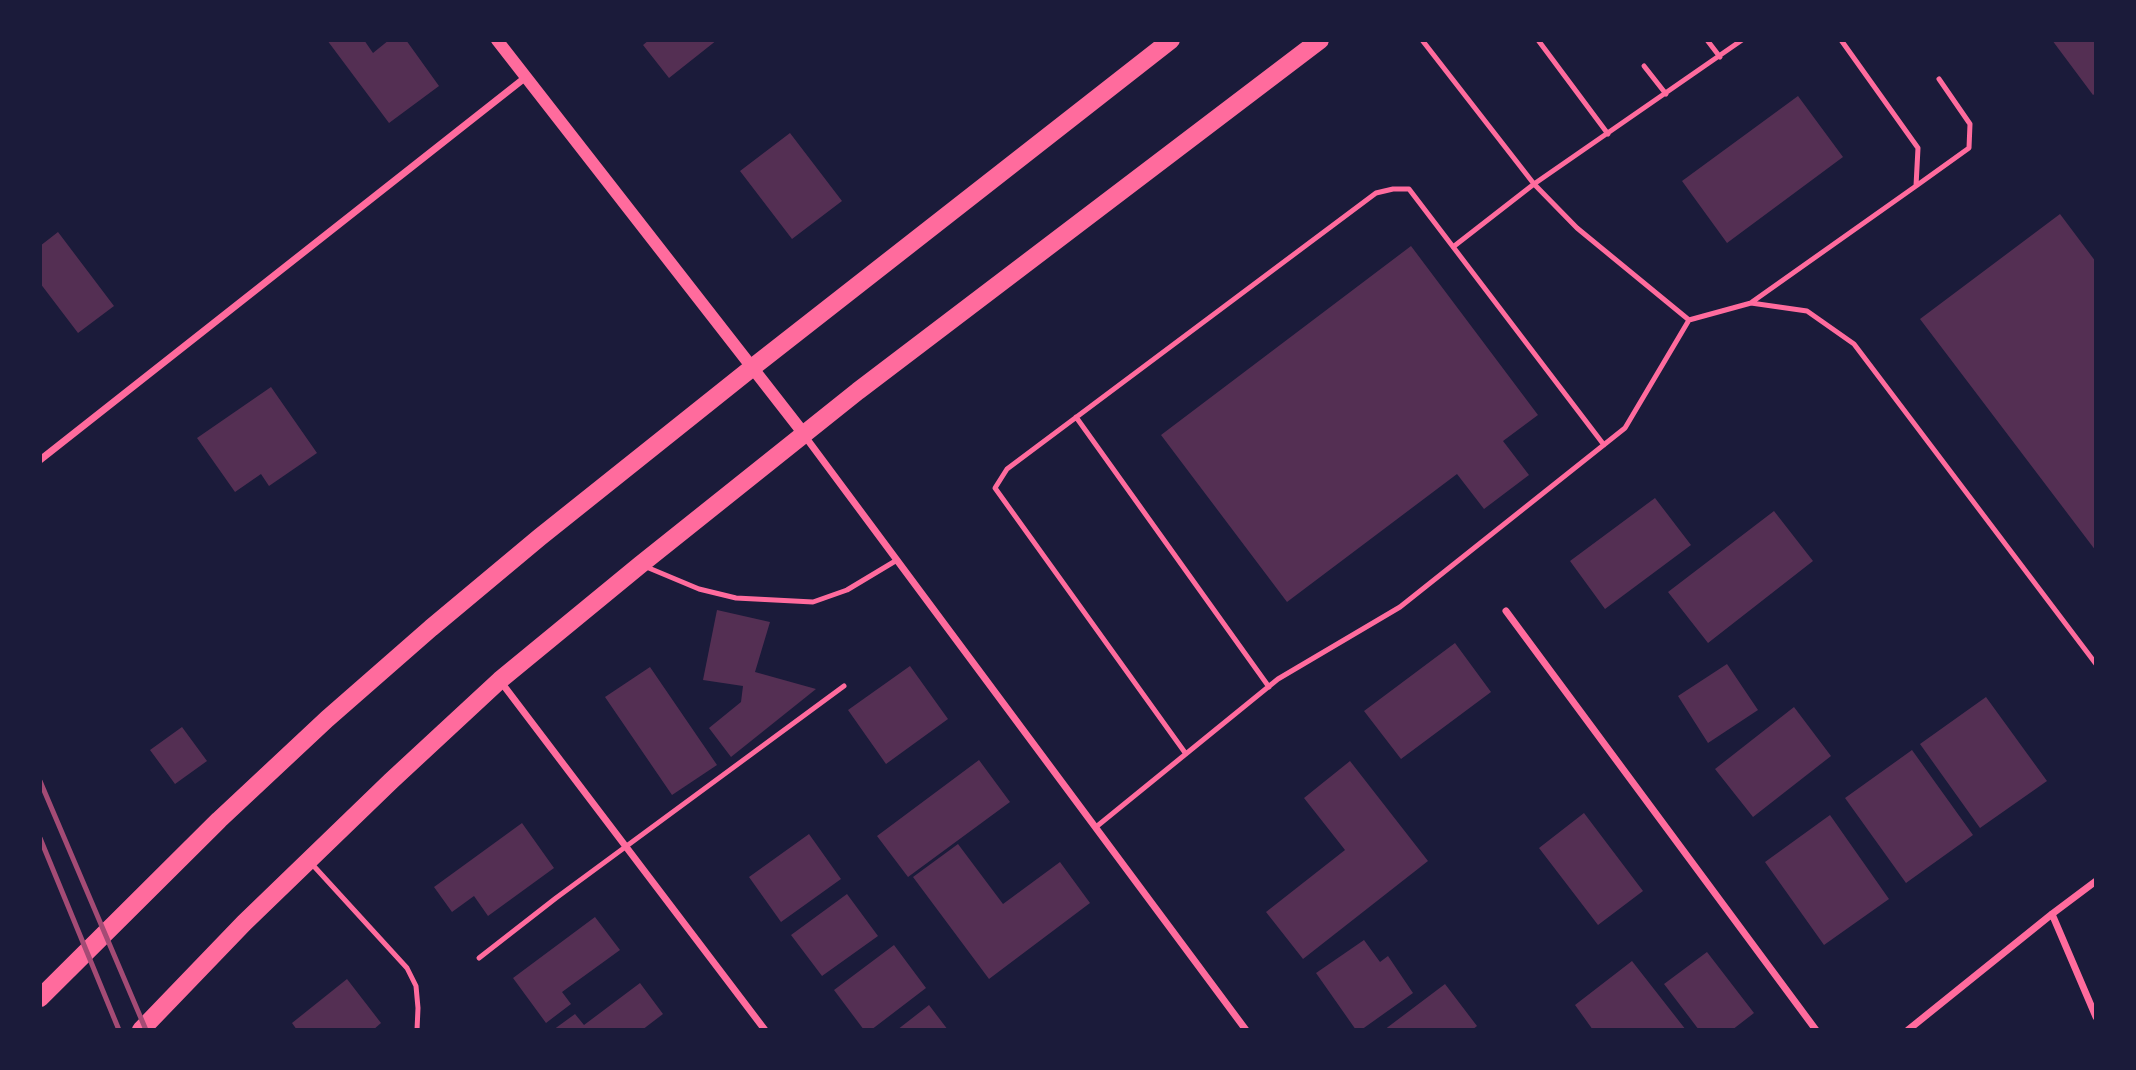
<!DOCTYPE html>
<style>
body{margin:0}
#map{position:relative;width:2136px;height:1070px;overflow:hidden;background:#1b1b3a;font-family:"PT Sans Narrow",sans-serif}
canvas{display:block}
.frame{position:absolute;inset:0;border:42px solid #1b1b3a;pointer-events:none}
</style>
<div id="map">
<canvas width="2136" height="1070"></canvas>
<div class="frame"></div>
</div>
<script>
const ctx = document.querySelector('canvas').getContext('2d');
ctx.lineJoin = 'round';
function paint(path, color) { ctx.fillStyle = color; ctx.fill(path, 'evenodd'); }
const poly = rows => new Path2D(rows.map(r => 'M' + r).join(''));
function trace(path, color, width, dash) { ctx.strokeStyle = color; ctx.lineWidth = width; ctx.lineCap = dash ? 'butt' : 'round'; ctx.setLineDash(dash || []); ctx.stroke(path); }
paint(poly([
 [327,40,364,40,373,53,389,40,406,40,439,86,389,123],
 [649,40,717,40,669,78,643,45],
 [2052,40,2096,40,2096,93,2093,95],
 [1798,96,1843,157,1727,243,1682,181],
 [790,133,842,201,792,239,740,171],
 [2060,214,2096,262,2096,551,1920,319],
 [58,232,114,306,78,333,40,283,40,246],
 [1411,246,1538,415,1503,441,1529,475,1484,509,1457,474,1287,602,1161,435],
 [271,387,317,453,269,486,261,474,235,492,197,438],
 [1655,498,1691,545,1605,609,1570,561],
 [1774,511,1813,561,1708,643,1668,592],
 [717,610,770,622,755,672,816,689,731,757,709,728,741,702,743,686,703,680],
 [1455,643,1491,692,1401,759,1364,711],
 [1727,664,1758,710,1708,743,1678,696],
 [910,666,948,719,886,764,848,710],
 [650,667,717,765,672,795,605,697],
 [1986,697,2047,781,1980,828,1920,744],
 [1794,707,1831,756,1753,817,1715,769],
 [182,727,207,761,175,784,150,750],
 [1912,750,1973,835,1906,883,1845,798],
 [979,760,1010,802,908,877,877,836],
 [1350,761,1428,861,1303,959,1266,912,1345,850,1304,798],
 [1584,813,1643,891,1598,925,1539,848],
 [1830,815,1889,899,1824,945,1765,862],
 [522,823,554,868,488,916,474,896,452,912,434,887],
 [809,834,841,879,781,922,749,877],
 [958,844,1003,904,1060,862,1090,903,989,979,913,877],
 [847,894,878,936,822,976,791,935],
 [595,917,620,950,562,992,571,1004,546,1023,513,978],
 [1364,940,1380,962,1388,956,1413,993,1361,1030,1356,1030,1316,973],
 [894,945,926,988,871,1030,864,1030,834,990],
 [1707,952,1754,1013,1732,1030,1699,1030,1664,984],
 [1632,961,1686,1030,1593,1030,1575,1005],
 [347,979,381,1023,373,1030,297,1030,292,1023],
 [640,983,663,1014,642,1030,553,1030,575,1014,584,1025],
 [1445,984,1477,1026,1472,1030,1384,1030],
 [929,1005,948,1030,897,1030]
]), '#542f53');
trace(poly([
 [1538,40,1608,134],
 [1707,40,1720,57],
 [1644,66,1666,94],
 [1916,186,1969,148,1970,124,1939,79],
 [1453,247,1534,184,1742,40],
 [1752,302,1916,186,1918,148,1841,40],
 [1689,320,1751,303,1807,311,1854,344,2096,664],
 [1076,417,1269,687],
 [644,566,699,589,736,598,813,602,847,590,897,560],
 [1186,754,995,488,1007,469,1376,193,1393,189,1409,189,1604,445],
 [1096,827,1278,679,1400,607,1625,428,1689,320,1577,228,1534,184,1422,40],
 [311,863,407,968,416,986,418,1008,417,1030],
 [479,958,556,898,844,686]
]), '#ff6b9d', 5);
trace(poly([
 [804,435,1246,1030],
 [40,460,526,77],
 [1506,611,1816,1030],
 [501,682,765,1030],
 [2052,914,2096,1017],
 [1908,1030,2052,914,2096,881]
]), '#ff6b9d', 7);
trace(poly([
 [497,40,804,434]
]), '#ff6b9d', 12);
trace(poly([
 [40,998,219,820,327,719,431,628,540,537,753,367,1171,40],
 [141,1030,244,923,391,781,500,680,640,565,858,391,1320,40]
]), '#ff6b9d', 18);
trace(poly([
 [40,781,146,1030],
 [40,838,119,1030]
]), '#a44b75', 5);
</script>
